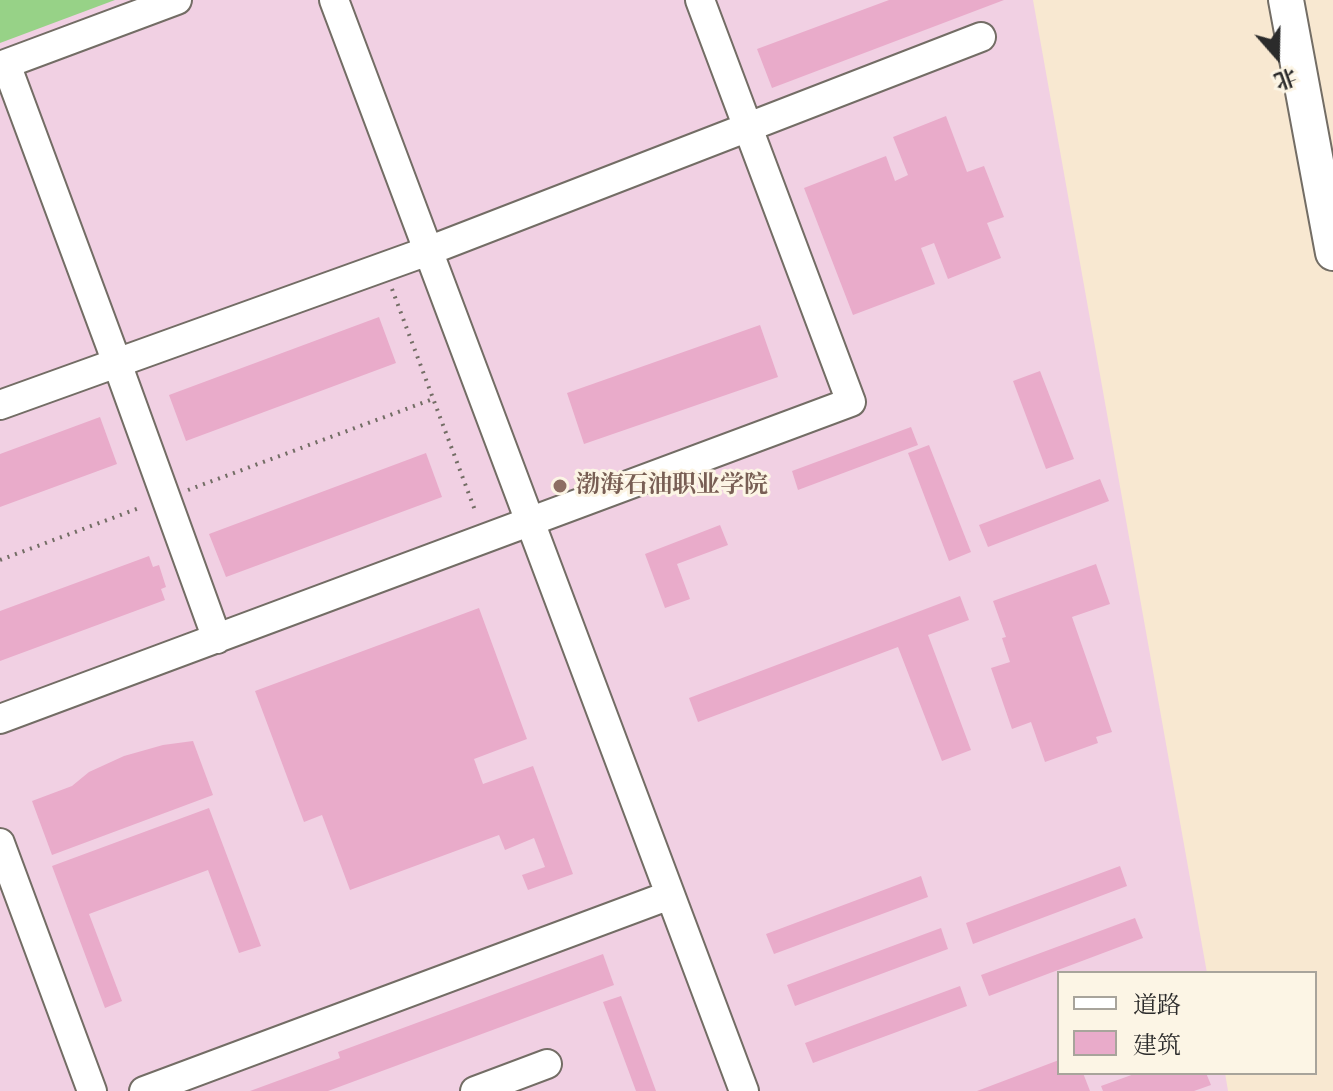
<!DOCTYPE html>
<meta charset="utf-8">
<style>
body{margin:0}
#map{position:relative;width:1333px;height:1091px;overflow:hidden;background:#f8e8d1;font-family:Alegreya,"Noto Serif SC",serif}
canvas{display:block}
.legend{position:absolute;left:1057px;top:971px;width:260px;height:104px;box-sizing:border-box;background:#fcf5e5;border:2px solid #a8a49b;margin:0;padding:10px 14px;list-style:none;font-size:24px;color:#2b2b2b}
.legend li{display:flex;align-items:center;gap:16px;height:40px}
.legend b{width:40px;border:2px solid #a8a49b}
.north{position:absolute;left:1237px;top:16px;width:80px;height:80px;-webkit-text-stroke:6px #fcf5e5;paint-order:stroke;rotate:160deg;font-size:22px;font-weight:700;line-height:32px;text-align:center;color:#2b2b2b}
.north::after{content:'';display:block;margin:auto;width:28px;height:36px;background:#2b2b2b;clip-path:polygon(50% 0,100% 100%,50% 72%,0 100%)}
</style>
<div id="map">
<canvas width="1333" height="1091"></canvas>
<ul class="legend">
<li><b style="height:10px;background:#fff"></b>道路</li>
<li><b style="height:22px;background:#e9abca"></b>建筑</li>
</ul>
<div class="north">北</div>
</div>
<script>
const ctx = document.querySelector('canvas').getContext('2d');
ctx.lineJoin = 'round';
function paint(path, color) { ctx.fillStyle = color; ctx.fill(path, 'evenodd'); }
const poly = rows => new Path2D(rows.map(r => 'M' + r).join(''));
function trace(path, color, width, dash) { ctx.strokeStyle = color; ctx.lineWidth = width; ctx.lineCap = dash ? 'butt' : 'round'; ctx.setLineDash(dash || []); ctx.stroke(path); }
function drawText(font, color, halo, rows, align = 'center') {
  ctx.font = font + ' Alegreya,"Noto Serif SC",serif'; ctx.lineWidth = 6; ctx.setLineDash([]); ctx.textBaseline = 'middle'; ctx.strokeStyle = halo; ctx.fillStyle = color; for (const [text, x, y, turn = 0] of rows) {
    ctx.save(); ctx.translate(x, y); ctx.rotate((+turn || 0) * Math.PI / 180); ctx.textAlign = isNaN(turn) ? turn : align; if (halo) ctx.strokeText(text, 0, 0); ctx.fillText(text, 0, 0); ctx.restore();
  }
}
paint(poly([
 [0,0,1033,0,1207,973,1059,973,1059,1073,1225,1073,1228,1091,0,1091]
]), '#f1d0e3');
paint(poly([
 [0,0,115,0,0,43]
]), '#97d287');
paint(poly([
 [889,0,1004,0,772,88,757,49],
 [946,116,967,172,984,166,1004,217,987,223,1001,258,948,279,934,243,921,248,935,284,853,315,804,188,886,156,895,181,908,175,893,137],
 [379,317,396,363,186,441,169,395],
 [760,325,778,377,584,444,567,393],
 [1040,371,1074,459,1046,469,1013,381],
 [100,417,117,464,0,507,0,454],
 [911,427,918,445,798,490,792,471],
 [929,445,971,552,949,561,908,453],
 [426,453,442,497,226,577,209,534],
 [1100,479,1109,501,988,547,979,525],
 [720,525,728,545,677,564,690,599,665,608,645,554],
 [149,556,153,567,159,565,166,587,161,589,165,600,0,661,0,611],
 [1096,564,1110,604,1072,617,1112,732,1096,737,1098,743,1045,762,1031,722,1012,729,991,668,1010,662,1002,638,1006,637,993,601],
 [960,596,969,620,928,635,971,750,942,761,898,647,698,722,689,698],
 [479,608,527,739,474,759,483,784,533,766,573,874,528,890,522,875,545,867,534,838,505,850,499,835,350,890,322,815,304,822,255,691],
 [193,741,213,795,52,855,32,801,72,786,89,772,124,756,163,745],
 [209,808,261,946,239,953,208,870,89,914,122,1001,105,1008,52,866],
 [1120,866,1127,886,973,944,966,923],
 [921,876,928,897,774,954,766,934],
 [1135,918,1143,938,989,996,981,975],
 [941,928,948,949,795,1006,787,985],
 [603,954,614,985,328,1091,250,1091,340,1058,338,1052],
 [960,986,967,1006,813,1063,805,1043],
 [621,996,656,1091,636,1091,603,1002],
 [1059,1060,1059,1073,1083,1073,1090,1091,977,1091],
 [1137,1073,1206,1073,1211,1085,1194,1091,1103,1091,1101,1086]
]), '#e9abca');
const minor = poly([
 [334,0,744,1091],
 [6,64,117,363,217,639],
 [0,66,177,0],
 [0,405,428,251,981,37],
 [0,719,851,402,700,0],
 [0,843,92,1091],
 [144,1091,670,895],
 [475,1091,547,1064]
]);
const major = poly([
 [1286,0,1333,253]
]);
trace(minor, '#736d65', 32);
trace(major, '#736d65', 38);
trace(poly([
 [392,289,476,513],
 [188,490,433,399],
 [0,560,142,507]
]), '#736d65', 4, [2, 6]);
trace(minor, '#fff', 28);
trace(major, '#fff', 34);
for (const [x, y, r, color] of [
 [560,486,8,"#8d6e63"]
]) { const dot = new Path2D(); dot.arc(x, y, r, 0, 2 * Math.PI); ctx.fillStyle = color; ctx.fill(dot); trace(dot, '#fcf5e5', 3); }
drawText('bold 24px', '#785e54', '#fcf5e5', [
 ["渤海石油职业学院",576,486]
], 'left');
</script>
